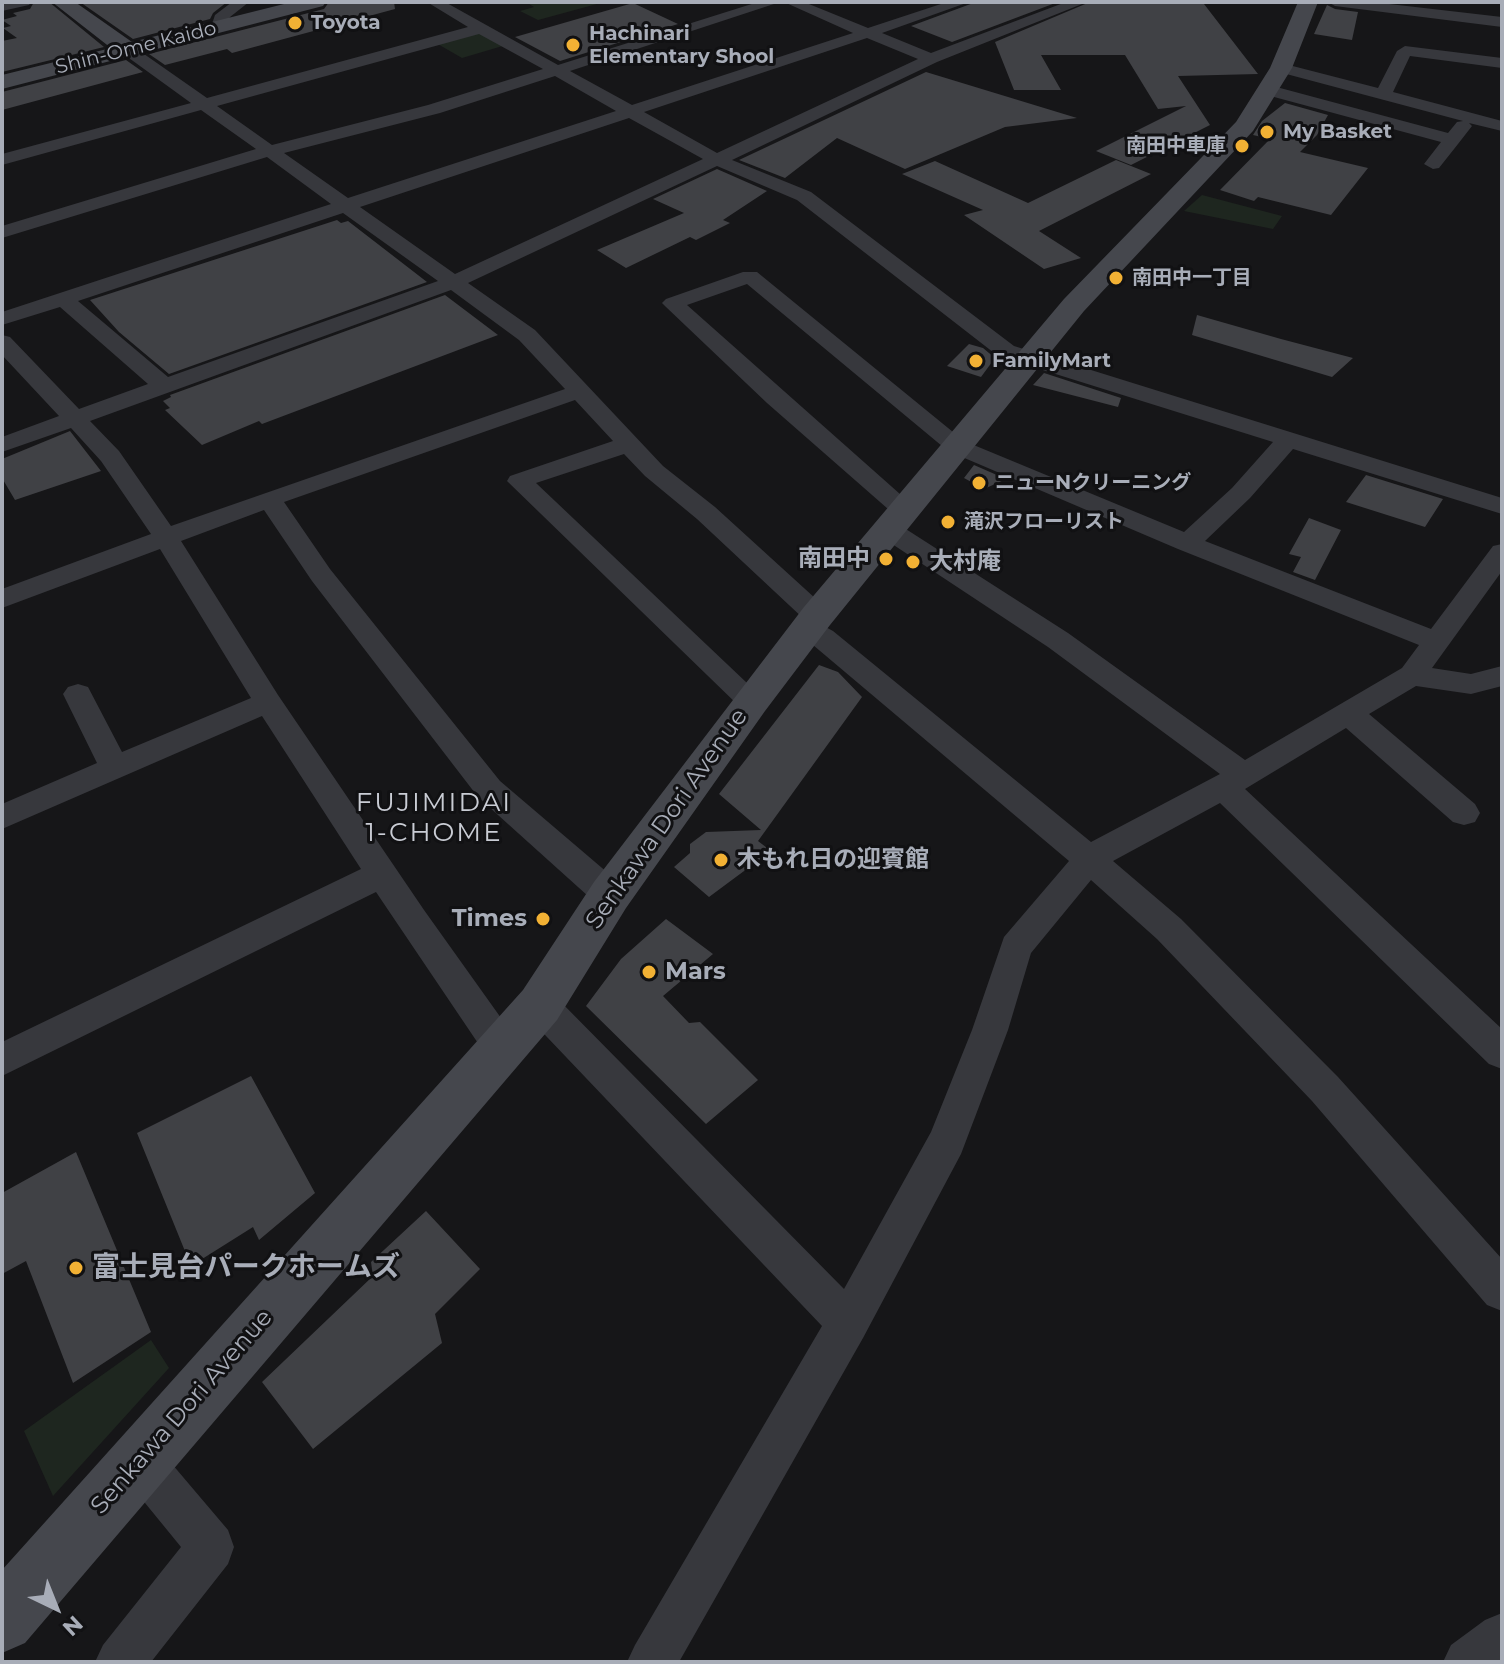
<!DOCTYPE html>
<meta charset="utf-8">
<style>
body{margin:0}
#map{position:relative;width:1504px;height:1664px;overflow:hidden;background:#161618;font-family:Montserrat,sans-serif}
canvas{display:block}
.frame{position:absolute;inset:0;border:4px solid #a8adb8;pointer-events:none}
.north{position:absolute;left:16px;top:1568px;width:80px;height:80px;-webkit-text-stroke:6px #111113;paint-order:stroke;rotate:137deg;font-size:22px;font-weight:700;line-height:32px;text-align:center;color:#a8adb8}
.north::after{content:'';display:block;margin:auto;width:28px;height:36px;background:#a8adb8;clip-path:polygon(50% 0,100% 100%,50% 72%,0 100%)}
</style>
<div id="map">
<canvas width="1504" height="1664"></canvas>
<div class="frame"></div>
<div class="north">N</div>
</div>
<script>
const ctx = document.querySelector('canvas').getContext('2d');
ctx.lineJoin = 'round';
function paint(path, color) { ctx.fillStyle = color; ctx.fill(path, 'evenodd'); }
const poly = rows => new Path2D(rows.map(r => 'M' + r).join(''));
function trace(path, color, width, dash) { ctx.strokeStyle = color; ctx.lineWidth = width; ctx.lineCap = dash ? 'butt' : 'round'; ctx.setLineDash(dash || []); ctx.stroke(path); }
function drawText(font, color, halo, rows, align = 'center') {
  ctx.font = font + ' Montserrat,"Noto Sans JP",sans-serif'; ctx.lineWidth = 6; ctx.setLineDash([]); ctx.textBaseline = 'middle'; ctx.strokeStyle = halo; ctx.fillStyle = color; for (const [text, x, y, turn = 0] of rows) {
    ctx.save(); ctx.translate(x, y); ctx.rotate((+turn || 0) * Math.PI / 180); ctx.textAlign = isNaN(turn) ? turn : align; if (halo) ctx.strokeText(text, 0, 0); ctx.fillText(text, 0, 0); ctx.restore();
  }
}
paint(poly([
 [526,2,604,2,538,20,520,11,534,7],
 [481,31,506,45,462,58,436,43],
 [1202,195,1282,216,1273,229,1184,211],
 [151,1340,169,1368,53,1496,24,1431]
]), '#1e261f');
paint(poly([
 [34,2,49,2,104,47,2,72,2,41,17,38,3,28,11,26,2,20,17,16,13,13,30,9],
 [80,2,227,2,213,13,210,19,133,39],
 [329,2,394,2,395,9,232,53,227,49,165,65,149,54,324,9],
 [976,2,1058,2,952,42,911,26],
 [1090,2,1204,4,1258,74,1178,76,1210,125,1131,165,1096,151,1186,106,1158,109,1125,55,1041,55,1061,90,1014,90,995,42],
 [633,3,678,24,560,61,515,37],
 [1327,5,1335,9,1358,12,1352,40,1314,34],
 [126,60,143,72,2,110,2,92],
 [926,72,1077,118,1005,127,905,169,837,138,785,178,739,160],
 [1285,103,1328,115,1317,135,1300,152,1368,168,1331,215,1258,197,1254,201,1220,190,1270,139,1253,135,1262,121],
 [1116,160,1151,174,1039,231,1081,258,1044,269,964,215,983,210,902,174,935,161,1028,203],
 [717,169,767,191,723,220,730,223,696,240,690,237,626,268,597,250,684,213,653,199],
 [337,220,341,223,348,221,427,282,169,374,119,332,90,300],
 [445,295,498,335,262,424,259,421,202,445,165,410,170,408,163,401,171,397,170,395],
 [1197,315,1281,339,1353,358,1332,377,1192,335],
 [969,344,983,348,995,358,981,377,947,366],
 [1044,373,1121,398,1118,407,1033,385],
 [70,431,101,471,15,500,2,478,2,459],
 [974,465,1006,479,984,489,964,478],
 [1366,475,1443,499,1425,527,1346,502],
 [1309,518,1341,530,1315,580,1293,572,1301,557,1289,554],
 [819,665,838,672,862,697,758,841,771,851,709,897,674,867,690,853,690,844,706,832,761,830,719,794],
 [666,919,713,954,663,996,689,1023,700,1022,758,1080,706,1124,586,1006,621,959],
 [251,1076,315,1193,259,1240,253,1227,191,1266,137,1133],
 [76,1152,151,1332,73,1383,26,1261,2,1274,2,1193],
 [426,1211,480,1269,435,1314,442,1343,313,1449,262,1382,373,1276,371,1262]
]), '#404145');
paint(poly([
 [31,2,29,5,2,11,2,3,31,2],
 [232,2,249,2,230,17,224,30,214,30,211,27,215,15,232,2],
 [427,2,445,2,558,65,758,2,780,2,570,71,632,105,853,33,784,2,804,2,868,28,947,2,969,2,882,33,931,53,1066,2,1087,2,937,62,732,160,811,192,1014,346,1502,498,1502,514,1293,449,1250,498,1205,541,1431,629,1493,546,1502,544,1502,571,1432,668,1471,674,1502,666,1502,686,1471,694,1416,686,1369,714,1475,804,1480,813,1475,822,1464,825,1453,822,1346,728,1245,789,1502,1029,1502,1069,1489,1064,1220,803,1113,861,1181,919,1338,1077,1502,1259,1502,1311,1487,1305,1312,1101,1157,939,1091,880,1031,953,1008,1030,961,1154,863,1338,679,1662,627,1662,635,1645,822,1326,527,1016,522,1005,527,994,540,990,553,994,844,1289,931,1132,972,1030,1004,937,1069,861,813,645,797,636,793,629,797,622,805,620,697,519,645,476,624,454,536,483,766,701,761,708,751,711,741,708,507,481,510,476,613,441,575,400,284,502,330,569,500,781,622,885,627,895,622,905,610,908,598,905,478,797,312,581,264,510,181,541,278,695,424,910,516,1039,521,1050,516,1061,503,1066,490,1061,376,892,2,1076,2,1042,361,869,262,716,2,829,2,804,97,763,63,694,68,687,78,684,88,687,122,752,251,698,160,549,2,608,2,589,151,534,101,461,71,428,2,452,2,437,59,416,2,355,2,335,10,337,79,409,148,384,60,307,2,325,2,312,331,204,267,157,2,238,2,226,256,149,201,110,2,165,2,154,191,103,122,53,122,47,134,47,207,98,468,27,427,2],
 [479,34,543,69,428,105,272,145,217,106,479,34],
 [867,38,918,59,717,153,644,112,867,38],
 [555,76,616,111,348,198,284,153,440,113,555,76],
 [629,118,703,159,455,274,360,207,629,118],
 [717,166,797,200,998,356,1273,442,1232,488,1184,532,964,441,757,272,743,272,666,299,662,303,666,307,767,403,896,516,914,516,918,510,687,305,747,284,948,451,1178,549,1419,645,1402,668,1245,760,1068,633,898,524,880,524,876,530,880,536,1048,647,1220,774,1091,842,833,631,820,624,827,623,831,616,827,609,715,507,663,466,535,330,468,283,717,166],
 [343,213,438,281,168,377,78,301,343,213],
 [451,290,519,340,565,389,171,526,119,451,90,421,451,290],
 [1328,2,1372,2,1502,17,1502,27,1335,6,1328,2],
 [1405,46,1502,58,1502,68,1410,56,1393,92,1502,121,1502,131,1469,123,1472,126,1458,144,1439,168,1433,169,1424,164,1441,142,1263,94,1261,90,1269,85,1448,133,1457,122,1463,121,1275,71,1273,68,1281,63,1378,88,1397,51,1405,46],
 [139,1438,155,1444,228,1530,234,1547,228,1564,151,1662,95,1662,103,1645,181,1547,123,1476,117,1460,123,1444,139,1438],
 [1502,1613,1502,1662,1443,1662,1451,1645,1485,1620,1502,1613]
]), '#37383d');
paint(poly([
 [52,2,75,2,132,42,292,2,326,2,323,6,2,89,2,75,111,48,52,2],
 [1298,2,1318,2,1292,68,1253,131,1084,311,830,625,765,711,626,908,557,1020,25,1643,2,1653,2,1570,523,990,594,882,804,607,1064,299,1236,122,1270,68,1298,2]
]), '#45474d');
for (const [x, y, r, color] of [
 [295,23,8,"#f2b134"],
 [573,45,8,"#f2b134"],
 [1267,132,8,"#f2b134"],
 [1242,146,8,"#f2b134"],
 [1116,278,8,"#f2b134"],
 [976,361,8,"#f2b134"],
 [979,483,8,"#f2b134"],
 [948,522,8,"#f2b134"],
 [886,559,8,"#f2b134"],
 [913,562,8,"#f2b134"],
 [721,860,8,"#f2b134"],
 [543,919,8,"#f2b134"],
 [649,972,8,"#f2b134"],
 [76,1268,8,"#f2b134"]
]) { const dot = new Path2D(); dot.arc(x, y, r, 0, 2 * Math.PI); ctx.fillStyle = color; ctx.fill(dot); trace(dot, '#111113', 3); }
drawText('bold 20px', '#a8adb8', '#111113', [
 ["Toyota",311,23],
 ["Hachinari",589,34],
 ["Elementary Shool",589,57],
 ["My Basket",1283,132],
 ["南田中車庫",1226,146,"right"],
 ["南田中一丁目",1132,278],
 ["FamilyMart",992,361],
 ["ニューNクリーニング",995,483],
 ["滝沢フローリスト",964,522]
], 'left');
drawText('20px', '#a8adb8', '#111113', [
 ["Shin-Ome Kaido",136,48,-14]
]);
drawText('bold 24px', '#a8adb8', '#111113', [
 ["南田中",870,559,"right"],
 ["大村庵",929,562],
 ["木もれ日の迎賓館",737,860],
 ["Times",527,919,"right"],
 ["Mars",665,972]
], 'left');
drawText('24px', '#a8adb8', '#111113', [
 ["Senkawa Dori Avenue",667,819,-55],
 ["Senkawa Dori Avenue",182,1412,-49]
]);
ctx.letterSpacing = '2px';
drawText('26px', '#c9ccd4', '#111113', [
 ["FUJIMIDAI",434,803],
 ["1-CHOME",434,833]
]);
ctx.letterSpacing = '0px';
drawText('bold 28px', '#a8adb8', '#111113', [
 ["富士見台パークホームズ",92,1268]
], 'left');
</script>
